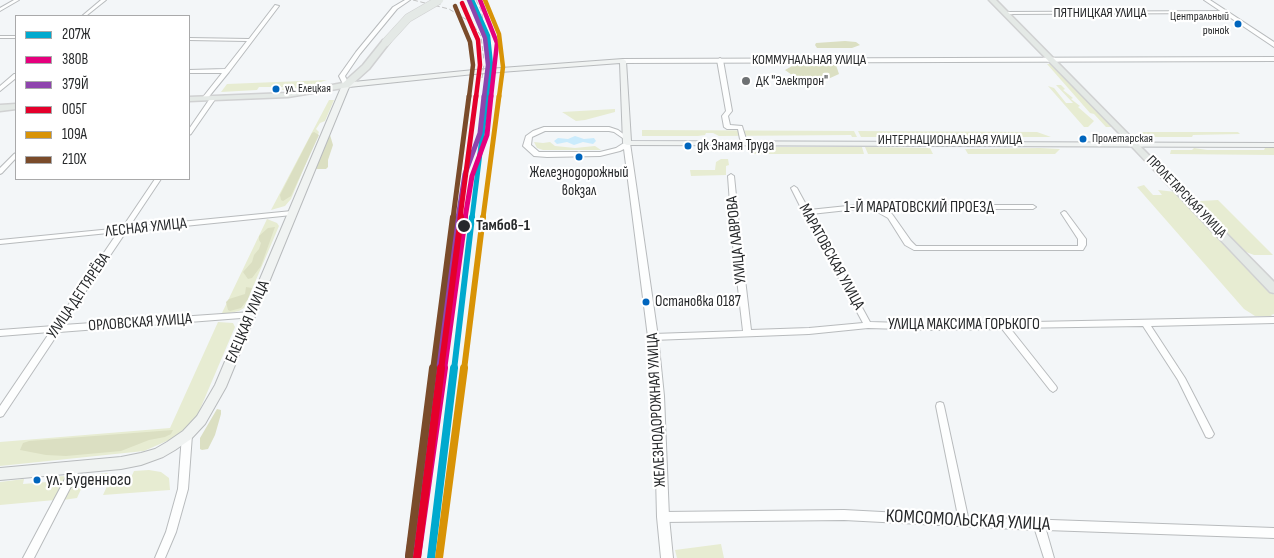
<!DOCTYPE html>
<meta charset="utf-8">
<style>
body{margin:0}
#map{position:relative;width:1274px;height:558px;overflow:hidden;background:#f3f6f8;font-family:"Sofia Sans Condensed",sans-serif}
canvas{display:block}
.legend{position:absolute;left:15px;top:15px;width:175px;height:165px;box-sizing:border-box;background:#fff;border:1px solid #a9a9aa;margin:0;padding:6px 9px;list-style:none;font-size:15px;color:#27292b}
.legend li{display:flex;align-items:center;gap:10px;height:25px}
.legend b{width:25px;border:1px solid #a9a9aa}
</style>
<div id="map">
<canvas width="1274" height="558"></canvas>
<ul class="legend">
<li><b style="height:6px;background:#00a9ce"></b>207Ж</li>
<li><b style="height:6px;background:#e5007d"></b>380В</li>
<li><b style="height:6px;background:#8e44ad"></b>379Й</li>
<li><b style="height:6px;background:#e4002b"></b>005Г</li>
<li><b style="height:6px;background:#d89306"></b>109А</li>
<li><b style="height:6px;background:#7a4b2a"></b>210Х</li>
</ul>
</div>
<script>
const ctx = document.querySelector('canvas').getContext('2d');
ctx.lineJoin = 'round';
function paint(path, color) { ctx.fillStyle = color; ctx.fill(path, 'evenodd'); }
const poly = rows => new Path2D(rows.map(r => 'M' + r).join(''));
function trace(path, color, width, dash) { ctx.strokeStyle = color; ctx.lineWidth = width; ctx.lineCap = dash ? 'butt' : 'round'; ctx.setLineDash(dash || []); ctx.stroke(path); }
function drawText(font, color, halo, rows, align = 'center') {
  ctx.font = font + ' "Sofia Sans Condensed",sans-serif'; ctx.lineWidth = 4.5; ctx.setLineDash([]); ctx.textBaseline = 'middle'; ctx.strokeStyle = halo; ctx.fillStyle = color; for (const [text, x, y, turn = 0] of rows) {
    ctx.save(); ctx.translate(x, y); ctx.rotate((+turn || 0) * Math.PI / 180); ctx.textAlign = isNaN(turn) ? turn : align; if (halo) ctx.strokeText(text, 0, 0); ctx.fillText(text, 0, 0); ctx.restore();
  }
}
paint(poly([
 [1047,64,1051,64,1112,127,1106,127,1094,114,1090,113],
 [327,80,306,87,291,89,282,90,283,87,259,87,257,90,221,92,227,84],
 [1056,85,1061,85,1065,89,1063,90,1073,98,1071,99,1080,106,1078,107,1094,121,1088,127,1084,127,1048,86,1054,88,1066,103,1073,103],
 [329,100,334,100,325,121,320,123,316,129,319,132,291,199,285,206,271,210],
 [615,109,615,112,585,120,576,121,562,112],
 [642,130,854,131,857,137,852,137,851,135,719,136,713,133,706,133,705,135,698,136,642,136],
 [858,131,1037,132,1051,137,861,137],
 [1138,132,1238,132,1240,134,1193,135,1192,137,1144,137],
 [534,142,543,143,550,142,555,146,575,148,595,146,601,150,543,150,537,148],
 [749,147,862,147,864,154,751,154],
 [865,147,930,148,933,154,868,154],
 [1040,148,1060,149,1055,154,968,154,965,149],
 [1194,148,1207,150,1264,150,1265,148,1274,148,1274,155,1170,154,1171,150,1192,150],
 [721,159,728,159,729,165,726,166,726,175,691,176,690,170,715,170,716,162],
 [1144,185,1153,195,1162,195,1158,190,1176,192,1274,295,1274,314,1271,315,1272,316,1255,316,1244,309,1137,187],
 [1218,200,1273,255,1254,255,1246,252,1197,203,1200,201],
 [267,219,277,223,279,226,244,308,239,311,221,315],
 [218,322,233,323,235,327,198,414,188,428,176,437,144,451,0,466,0,442,170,428],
 [149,470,161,472,169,478,170,490,103,495,108,484,82,487,77,498,63,500,71,484,80,476,108,473,103,484,129,482,134,471],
 [66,476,66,479,55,500,0,505,0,482,24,479,23,484,47,482,49,477],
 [721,544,724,558,677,558,675,550]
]), '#e7ecd2');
paint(poly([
 [845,41,856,42,860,45,852,48,817,48,815,45,816,43],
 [794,65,836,65,839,74,828,79,810,82,796,81,793,80,792,75,785,70],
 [314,132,319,135,291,196,283,201,281,200,280,195,312,133],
 [330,135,333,145,328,160,328,167,326,169,316,169,327,136],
 [275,227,261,266,252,278,248,279,243,272,252,262,254,255,259,249,261,243,259,240,259,236,268,228],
 [246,287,252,288,248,299,241,308,230,311,228,310,226,302,229,299,245,294],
 [217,409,221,410,221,414,215,435,208,449,202,450,200,449,200,438],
 [173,430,171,434,165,437,149,440,121,451,66,456,46,455,20,450,23,443,29,441]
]), '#dbdfc2');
paint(poly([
 [575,136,584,139,594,138,596,141,593,144,583,142,574,145,567,142,557,144,554,141,558,138,568,139]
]), '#caebfc');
const minor = poly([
 [14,0,19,0,0,11,0,8,14,0],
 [101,0,106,0,86,16,82,16,101,0],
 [405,0,410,0,397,9,360,54,345,76,349,85,344,86,339,76,356,52,393,7,405,0],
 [275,5,279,6,229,72,207,99,203,99,203,97,222,73,189,73,189,70,225,69,247,41,189,40,189,38,249,39,275,5],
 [1227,11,1227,12,1225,13,1005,14,1003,13,1005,12,1227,11],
 [0,36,16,36,16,38,0,38,0,36],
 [720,58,723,60,732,111,728,116,730,125,742,126,746,139,745,140,741,140,740,139,738,129,727,129,724,127,722,116,726,111,717,60,720,58],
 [14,74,16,74,16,78,0,91,0,86,14,74],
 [213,96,216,98,191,134,189,135,189,129,211,97,213,96],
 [16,153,16,158,2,173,0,174,0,168,14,154,16,153],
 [731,174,734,176,741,245,751,330,809,328,863,323,803,212,791,188,794,186,797,188,809,210,857,205,1033,205,1036,207,1033,209,882,209,892,214,911,241,916,246,1078,246,1078,239,1061,213,1064,211,1066,212,1086,239,1086,245,1083,250,914,250,905,245,888,218,872,209,857,209,811,214,870,322,937,324,1274,317,1274,323,1151,326,1185,378,1214,434,1212,437,1209,438,1206,437,1178,380,1143,326,1010,328,1056,386,1057,388,1056,390,1053,392,1050,390,1002,329,937,330,868,328,809,334,653,340,650,339,649,337,650,335,653,334,743,331,733,245,728,176,731,174],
 [155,179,161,179,129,227,292,211,295,213,292,215,126,232,63,325,251,312,254,313,255,315,254,317,59,332,3,416,0,417,0,406,50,332,0,336,0,330,54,326,118,232,0,244,0,240,122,228,155,179],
 [940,402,943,403,944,406,968,517,1274,528,1274,538,1046,530,1054,558,1044,558,1035,530,844,520,663,522,659,520,658,517,659,514,663,512,844,510,958,516,936,406,937,403,940,402],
 [187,431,190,432,192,435,188,489,176,532,165,558,155,558,166,532,178,489,182,435,184,432,187,431],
 [76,463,79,464,81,467,34,558,23,558,73,464,76,463]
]);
const tertiary = poly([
 [1204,0,1210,0,1274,42,1274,47,1204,0],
 [1274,57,1274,61,623,63,620,61,623,59,1274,57],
 [544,127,609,127,618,130,630,139,627,141,630,143,658,337,664,396,669,517,673,558,661,558,657,517,654,396,648,337,624,149,620,151,600,156,547,157,534,156,523,146,526,136,533,131,544,127],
 [545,131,609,131,614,132,627,141,616,148,600,152,539,152,531,145,532,137,545,131]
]);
const secondary = poly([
 [623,59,626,61,631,141,1274,143,1274,147,627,145,623,143,620,63,474,74,349,87,226,387,205,424,191,439,175,450,163,457,141,465,121,469,0,480,0,468,121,457,141,453,155,449,167,442,183,431,197,416,215,385,343,83,474,70,623,59]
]);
const primary = poly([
 [989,0,996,0,1274,282,1274,293,1270,292,1118,132,989,0],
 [383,40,390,42,369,69,349,87,288,97,189,101,189,97,288,93,343,83,363,65,383,40],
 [0,105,16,104,16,109,0,111,0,105]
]);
trace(minor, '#b8bbbd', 2);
trace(tertiary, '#b8bbbd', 2);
trace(secondary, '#b8bbbd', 2);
trace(primary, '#d0d1d2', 3);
paint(minor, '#fdfefe');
paint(tertiary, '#fdfefe');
paint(secondary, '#f0f3f2');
paint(primary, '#e4e9e6');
trace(poly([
 [413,0,449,9,472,23,481,36,484,61],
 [476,0,481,10,485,29],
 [482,78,484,65]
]), '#c1c2c2', 1, [5, 2.5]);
const primaryBridge = poly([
 [386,42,408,18,439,0]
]);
trace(primaryBridge, '#d0d1d2', 9, []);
trace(primaryBridge, '#e4e9e6', 8);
trace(poly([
 [472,0,488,36,491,65,487,97]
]), '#00a9ce', 4.5);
trace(poly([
 [472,218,487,96]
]), '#00a9ce', 5);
trace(poly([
 [454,370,472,217]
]), '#00a9ce', 6);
trace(poly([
 [431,558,454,368]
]), '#00a9ce', 8);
trace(poly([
 [480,0,497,43,491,97]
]), '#e5007d', 4.5);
trace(poly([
 [465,218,472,176,487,135,491,96]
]), '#e5007d', 5);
trace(poly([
 [444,370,465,217]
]), '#e5007d', 6);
trace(poly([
 [417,558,444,368]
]), '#e5007d', 8);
trace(poly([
 [469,0,485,38,488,65,484,97]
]), '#8e44ad', 4.5);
trace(poly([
 [458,218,465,174,480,133,484,96]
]), '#8e44ad', 5);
trace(poly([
 [436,370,458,217]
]), '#8e44ad', 6);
trace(poly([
 [409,558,436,368]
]), '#8e44ad', 8);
trace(poly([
 [462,3,478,40,480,65,476,97]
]), '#e4002b', 4.5);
trace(poly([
 [460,218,476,96]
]), '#e4002b', 5);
trace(poly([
 [441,370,461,217]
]), '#e4002b', 6);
trace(poly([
 [417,557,441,368]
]), '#e4002b', 8);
trace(poly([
 [485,0,499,34,503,67,499,97]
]), '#d89306', 4.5);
trace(poly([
 [483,218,499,96]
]), '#d89306', 5);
trace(poly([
 [464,370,483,217]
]), '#d89306', 6);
trace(poly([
 [439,558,464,368]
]), '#d89306', 8);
trace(poly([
 [455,6,470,42,473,65,469,97]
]), '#7a4b2a', 4.5);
trace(poly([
 [453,218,469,96]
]), '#7a4b2a', 5);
trace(poly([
 [433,370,453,217]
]), '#7a4b2a', 6);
trace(poly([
 [409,556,433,368]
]), '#7a4b2a', 8);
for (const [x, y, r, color] of [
 [1238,24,4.5,"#0065bd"],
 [746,81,5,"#6e7173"],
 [276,89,4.5,"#0065bd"],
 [1083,139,4.5,"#0065bd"],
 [688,146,4.5,"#0065bd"],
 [579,157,4.5,"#0065bd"],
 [464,226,7,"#27292b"],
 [646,302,4.5,"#0065bd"],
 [37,480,4.5,"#0065bd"]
]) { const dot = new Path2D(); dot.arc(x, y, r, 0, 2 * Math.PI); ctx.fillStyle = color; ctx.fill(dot); trace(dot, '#fff', 2); }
drawText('12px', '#27292b', '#fff', [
 ["Центральный",1229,17,"right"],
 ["рынок",1229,31,"right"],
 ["ул. Елецкая",285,89],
 ["Пролетарская",1092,139]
], 'left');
drawText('14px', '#27292b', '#fff', [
 ["ПЯТНИЦКАЯ УЛИЦА",1100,13],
 ["КОММУНАЛЬНАЯ УЛИЦА",809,60],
 ["ИНТЕРНАЦИОНАЛЬНАЯ УЛИЦА",950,140],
 ["ПРОЛЕТАРСКАЯ УЛИЦА",1186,197,46]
]);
drawText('14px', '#27292b', '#fff', [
 ["ДК \"Электрон\"",756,81]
], 'left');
drawText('15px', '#27292b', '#fff', [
 ["дк Знамя Труда",697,146],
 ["Железнодорожный",579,173,"center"],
 ["вокзал",579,191,"center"],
 ["Остановка 0187",655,302]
], 'left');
drawText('16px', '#27292b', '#fff', [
 ["1-Й МАРАТОВСКИЙ ПРОЕЗД",919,208],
 ["ЛЕСНАЯ УЛИЦА",146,228,-6],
 ["УЛИЦА ЛАВРОВА",737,240,-96],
 ["МАРАТОВСКАЯ УЛИЦА",831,257,61],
 ["УЛИЦА ДЕГТЯРЁВА",79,296,-56],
 ["ЕЛЕЦКАЯ УЛИЦА",248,322,-67],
 ["ОРЛОВСКАЯ УЛИЦА",140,323,-4],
 ["УЛИЦА МАКСИМА ГОРЬКОГО",964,325],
 ["ЖЕЛЕЗНОДОРОЖНАЯ УЛИЦА",657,410,-93]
]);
drawText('bold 16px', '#27292b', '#fff', [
 ["Тамбов-1",476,226]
], 'left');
drawText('18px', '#27292b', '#fff', [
 ["ул. Буденного",46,480]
], 'left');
drawText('19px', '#27292b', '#fff', [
 ["КОМСОМОЛЬСКАЯ УЛИЦА",968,521,3]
]);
</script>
